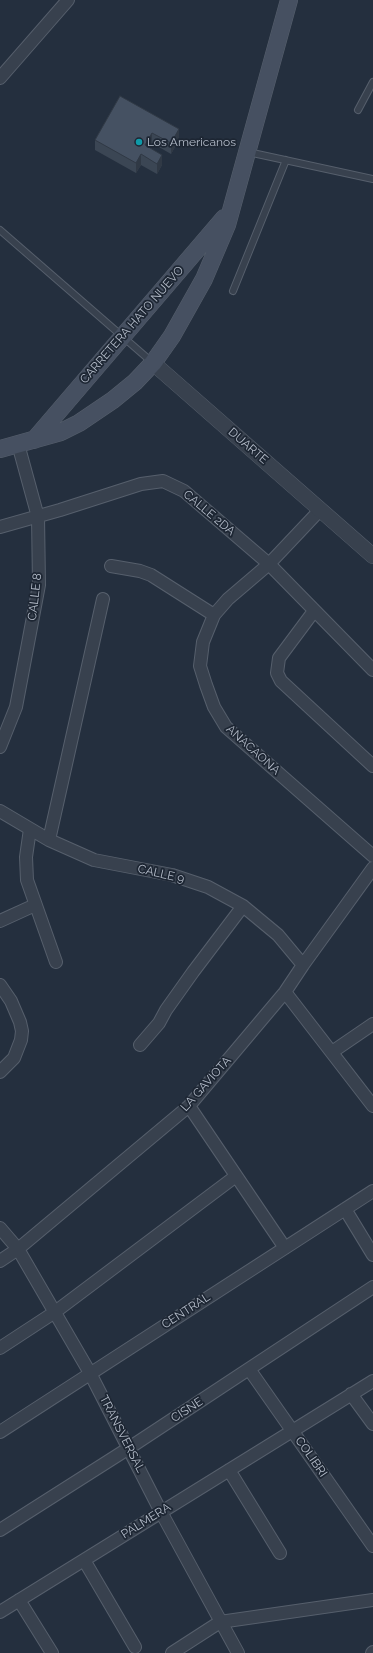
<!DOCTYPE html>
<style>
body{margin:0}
canvas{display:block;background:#242f3e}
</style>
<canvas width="373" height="1653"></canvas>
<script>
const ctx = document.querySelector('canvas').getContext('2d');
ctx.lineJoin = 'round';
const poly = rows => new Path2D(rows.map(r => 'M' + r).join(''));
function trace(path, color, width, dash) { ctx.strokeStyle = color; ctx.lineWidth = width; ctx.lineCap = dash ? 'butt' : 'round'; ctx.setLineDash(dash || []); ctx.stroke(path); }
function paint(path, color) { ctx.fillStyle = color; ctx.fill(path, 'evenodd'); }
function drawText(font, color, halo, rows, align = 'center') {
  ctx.font = font + ' Raleway,sans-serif'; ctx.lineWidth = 3.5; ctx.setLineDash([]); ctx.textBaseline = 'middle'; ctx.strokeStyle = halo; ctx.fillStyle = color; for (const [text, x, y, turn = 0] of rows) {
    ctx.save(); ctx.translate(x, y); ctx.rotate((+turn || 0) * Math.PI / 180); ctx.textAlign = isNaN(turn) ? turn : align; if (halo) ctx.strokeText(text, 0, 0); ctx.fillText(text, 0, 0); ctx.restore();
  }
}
const service = poly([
 [358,110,373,82],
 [248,152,373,179],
 [0,230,153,363],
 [233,291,286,160]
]);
const minor = poly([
 [0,78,68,0],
 [320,510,269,564,228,599,214,615,203,642,200,666,206,685,214,707,226,727,373,856],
 [0,527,60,510,141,484,163,481,184,491,269,564,373,670],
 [111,566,140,571,151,575,214,615],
 [314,611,279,658,277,673,281,681,373,766],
 [0,747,16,707,39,585,38,517,18,444],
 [0,811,49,840,94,860,172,875,208,887,243,906,278,935,303,965],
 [30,829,26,857,27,880,56,962],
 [49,840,103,599],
 [0,921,35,905],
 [0,985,11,1001,20,1022,22,1031,21,1040,14,1058,0,1072],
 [285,992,373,1106],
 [140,1045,159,1023,166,1010,193,972,243,906],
 [332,1052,373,1024],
 [189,1106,285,1248],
 [345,1209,373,1255],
 [0,1228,18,1249,90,1373,161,1512,238,1653],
 [0,1261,18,1249,189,1106,285,992,303,965,373,868],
 [0,1348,55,1312,236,1176],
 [249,1369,373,1546],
 [351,1394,373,1424],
 [0,1432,373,1191],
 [229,1470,280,1553],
 [0,1530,129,1448,373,1287],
 [84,1560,135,1647],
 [19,1600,52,1653],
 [0,1612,373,1381],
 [172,1653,220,1622,373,1600],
 [372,1653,373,1652]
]);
const tertiary = poly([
 [153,363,373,556]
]);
const secondary = poly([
 [34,440,224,218],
 [0,449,61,432,79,423,113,400,135,382,153,363,172,336,204,279,227,225,289,0]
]);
trace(service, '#565f6c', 8);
trace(minor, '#565f6c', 14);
trace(tertiary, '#565f6c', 16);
trace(secondary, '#565f6c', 18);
trace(service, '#38414e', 6);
trace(minor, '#38414e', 12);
trace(tertiary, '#38414e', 15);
trace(secondary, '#465061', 17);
paint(poly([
 [120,96,179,140,171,154,152,143,150,148,162,165,157,174,141,165,136,173,95,150,95,140]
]), '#3b4654');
paint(poly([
 [179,129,179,140,171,154,171,143],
 [152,133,152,143,145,156,145,145],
 [141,154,141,165,136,173,136,163],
 [162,155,162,165,157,174,157,164]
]), '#303945');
const building = poly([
 [120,96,179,129,171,143,152,133,145,145,162,155,157,164,141,154,136,163,95,140,120,96]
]);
paint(building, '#455162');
trace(building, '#303945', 1);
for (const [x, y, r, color] of [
 [139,142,4,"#0f9aa8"]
]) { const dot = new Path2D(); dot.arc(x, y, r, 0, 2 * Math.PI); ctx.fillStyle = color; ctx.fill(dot); trace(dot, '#1d2633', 1.5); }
drawText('12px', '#b4bcc9', '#1d2633', [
 ["Los Americanos",147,142]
], 'left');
drawText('12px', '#b4bcc9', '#1d2633', [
 ["CARRETERA HATO NUEVO",132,325,-49],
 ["DUARTE",248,446,41],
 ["CALLE 2DA",209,513,40],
 ["CALLE 8",35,597,-83],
 ["ANACAONA",253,750,42],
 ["CALLE 9",161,874,13],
 ["LA GAVIOTA",206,1084,-48],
 ["CENTRAL",186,1311,-33],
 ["CISNE",187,1410,-33],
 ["TRANSVERSAL",122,1434,63],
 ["COLIBRI",311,1457,55],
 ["PALMERA",146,1521,-32]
]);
</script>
